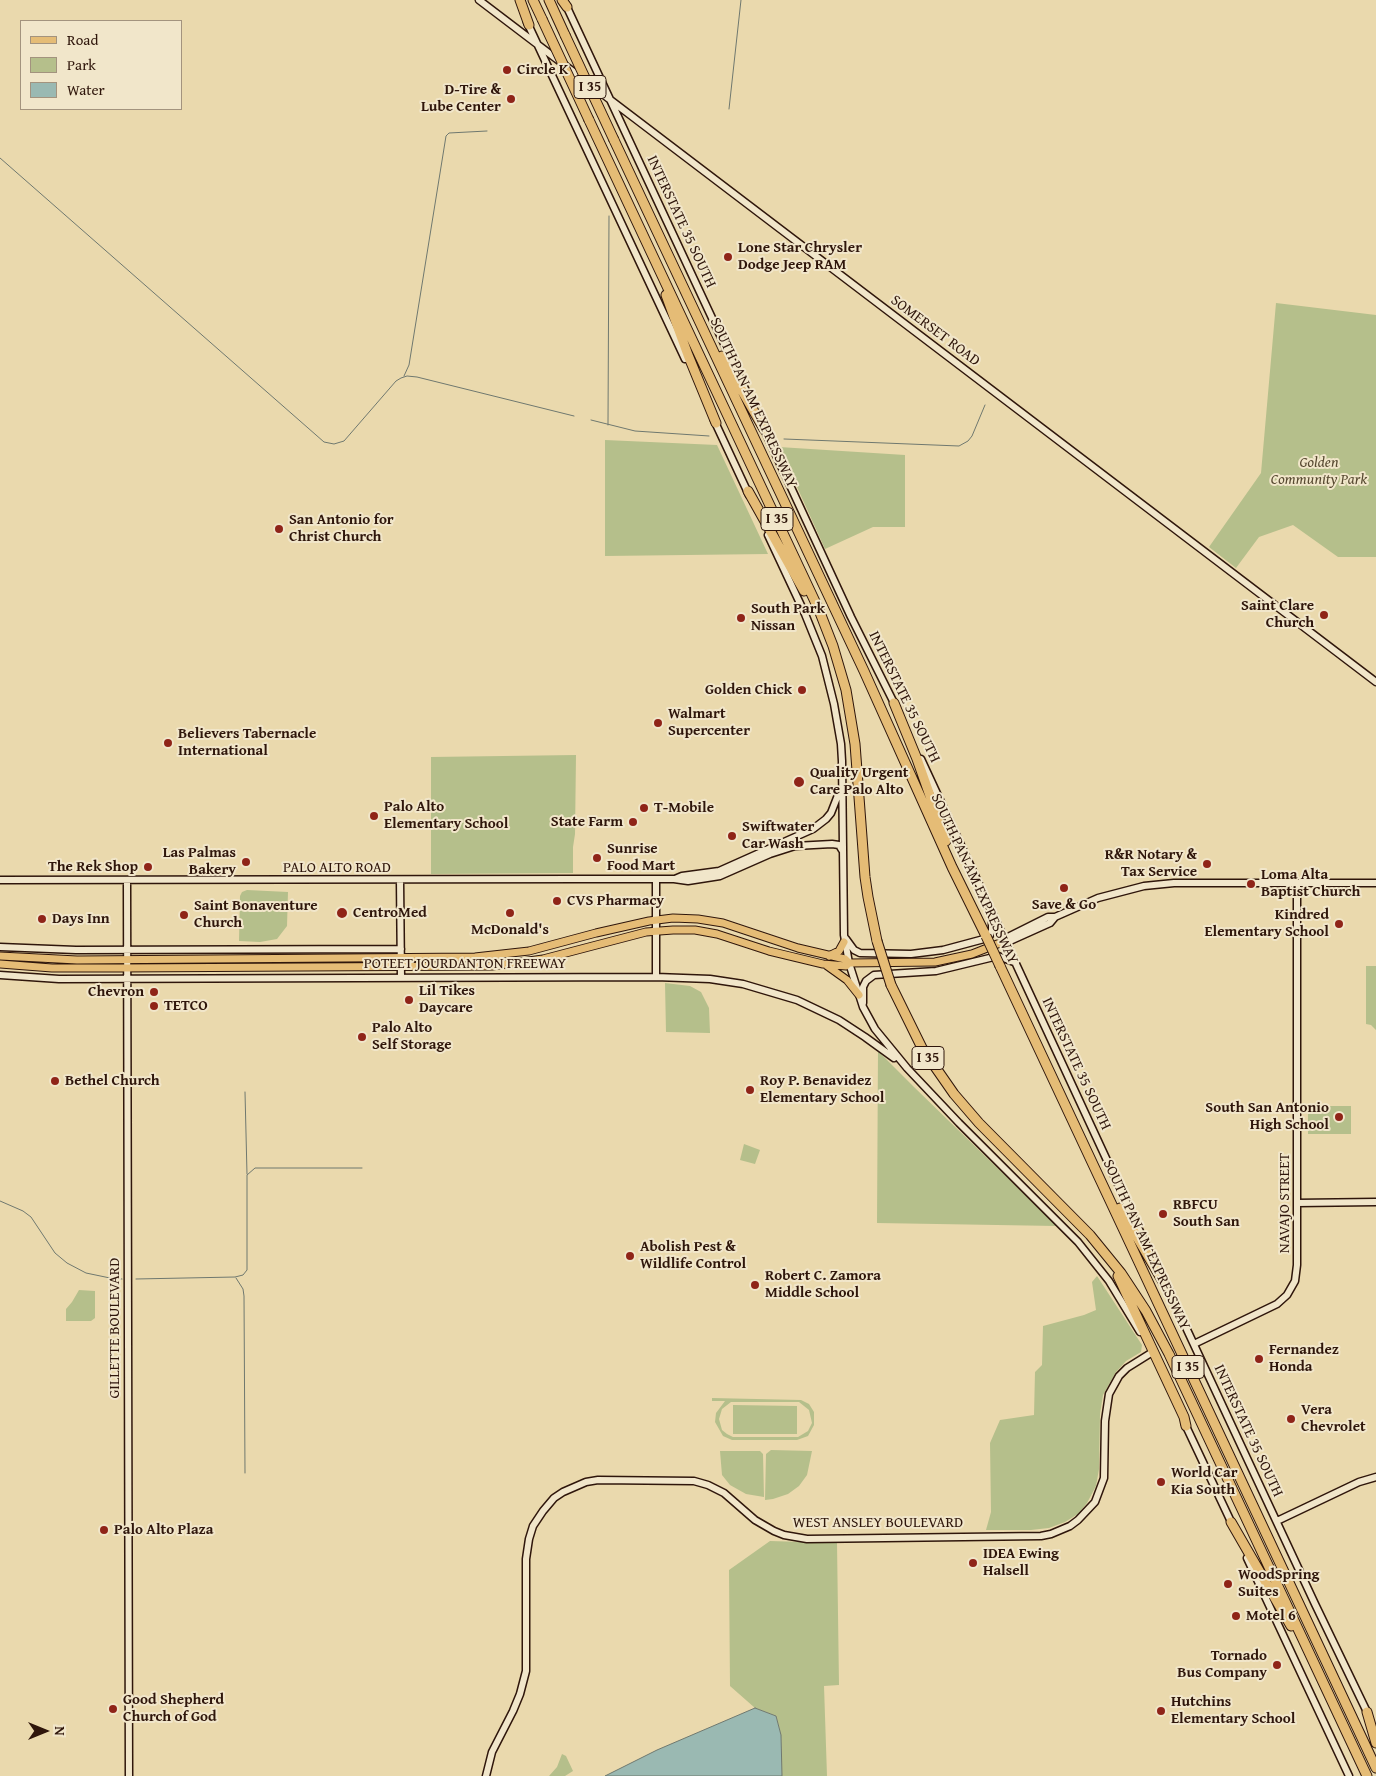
<!DOCTYPE html>
<style>
body{margin:0}
#map{position:relative;width:1376px;height:1776px;overflow:hidden;background:#ead9ad;font-family:"Gentium Book Plus",serif}
canvas{display:block}
.legend{position:absolute;left:20px;top:20px;width:162px;height:90px;box-sizing:border-box;background:#f1e6ca;border:1px solid #a3937e;margin:0;padding:6px 9px;list-style:none;font-size:15px;color:#2f160b}
.legend li{display:flex;align-items:center;gap:10px;height:25px}
.legend b{width:25px;border:1px solid #a3937e}
.north{position:absolute;left:20px;top:1706px;width:50px;height:50px;-webkit-text-stroke:4px #f1e6ca;paint-order:stroke;rotate:90deg;font-size:14px;font-weight:700;line-height:20px;text-align:center;color:#2f160b}
.north::after{content:'';display:block;margin:auto;width:18px;height:22px;background:#2f160b;clip-path:polygon(50% 0,100% 100%,50% 72%,0 100%)}
</style>
<div id="map">
<canvas width="1376" height="1776"></canvas>
<ul class="legend">
<li><b style="height:6px;background:#e5bc76"></b>Road</li>
<li><b style="height:14px;background:#b5bf8b"></b>Park</li>
<li><b style="height:14px;background:#9ab9b2"></b>Water</li>
</ul>
<div class="north">N</div>
</div>
<script>
const ctx = document.querySelector('canvas').getContext('2d');
ctx.lineJoin = 'round';
function paint(path, color) { ctx.fillStyle = color; ctx.fill(path, 'evenodd'); }
const poly = rows => new Path2D(rows.map(r => 'M' + r).join(''));
function trace(path, color, width, dash) { ctx.strokeStyle = color; ctx.lineWidth = width; ctx.lineCap = dash ? 'butt' : 'round'; ctx.setLineDash(dash || []); ctx.stroke(path); }
function drawText(font, color, halo, rows, align = 'center') {
  ctx.font = font + ' "Gentium Book Plus",serif'; ctx.lineWidth = 4; ctx.setLineDash([]); ctx.textBaseline = 'middle'; ctx.strokeStyle = halo; ctx.fillStyle = color; for (const [text, x, y, turn = 0] of rows) {
    ctx.save(); ctx.translate(x, y); ctx.rotate((+turn || 0) * Math.PI / 180); ctx.textAlign = isNaN(turn) ? turn : align; if (halo) ctx.strokeText(text, 0, 0); ctx.fillText(text, 0, 0); ctx.restore();
  }
}
paint(poly([
 [1276,303,1376,315,1376,557,1338,557,1293,525,1259,537,1236,568,1209,547,1261,473],
 [605,440,717,445,768,554,605,556],
 [779,447,905,455,905,527,873,527,825,549],
 [576,755,575,834,573,847,573,873,431,874,431,757],
 [247,890,288,892,287,926,277,939,260,942,239,941,240,896,242,892],
 [1366,966,1376,966,1376,1030,1371,1025,1366,1024],
 [665,983,690,986,701,992,709,1008,710,1033,666,1032],
 [878,1051,914,1087,1057,1226,877,1223],
 [1308,1106,1351,1106,1351,1134,1308,1134],
 [744,1144,760,1150,755,1164,740,1160],
 [1097,1276,1142,1345,1141,1352,1126,1361,1116,1372,1103,1395,1100,1414,1099,1469,1096,1486,1087,1503,1078,1514,1065,1522,1049,1528,1031,1530,986,1530,991,1512,990,1443,1000,1420,1034,1415,1035,1372,1042,1365,1043,1326,1084,1315,1096,1310,1092,1282],
 [79,1290,95,1291,95,1318,91,1321,66,1321,66,1309,72,1302],
 [712,1398,801,1400,809,1404,814,1412,814,1425,808,1436,797,1440,732,1440,723,1436,715,1422,716,1413,725,1401,712,1401],
 [731,1402,799,1402,809,1410,812,1423,808,1431,798,1437,733,1437,727,1434,722,1430,719,1419,722,1409],
 [733,1405,797,1406,797,1434,733,1434],
 [771,1450,812,1451,807,1475,799,1486,788,1494,773,1499,765,1500,766,1454],
 [720,1451,760,1451,763,1454,764,1497,746,1494,730,1485,722,1475],
 [770,1541,837,1543,839,1685,824,1686,827,1776,782,1776,781,1735,776,1716,755,1708,730,1686,729,1570],
 [562,1754,566,1756,573,1771,565,1776,549,1776,557,1767]
]), '#b5bf8b');
const water = poly([
 [755,1708,776,1716,781,1735,782,1776,605,1776,657,1750,755,1708]
]);
paint(water, '#9ab9b2');
trace(water, '#6f786f', 1);
trace(poly([
 [729,109,741,0],
 [0,158,324,442,334,444,344,441,396,381,401,378,407,376,417,377,574,416],
 [404,376,409,365,446,136,449,133,487,131],
 [591,420,635,431,709,436],
 [608,425,609,216],
 [784,439,959,446,968,441,972,436,985,405],
 [245,1092,247,1174],
 [0,1201,23,1211,31,1217,55,1253,67,1263,86,1273,110,1278,122,1279],
 [236,1278,243,1289,244,1296,245,1473],
 [136,1279,235,1277,243,1275,247,1270,247,1175,255,1168,362,1168]
]), '#6f786f', 1);
const secondary = poly([
 [479,0,1376,682],
 [565,3,747,393],
 [527,22,685,359],
 [714,420,749,495],
 [763,427,851,617,896,707],
 [768,535,805,614,822,656,834,704,841,744,842,761,844,935,849,963,863,1007,875,1029,907,1068,959,1123,1078,1242,1109,1281,1140,1332],
 [921,759,1149,1251],
 [656,879,656,977],
 [675,879,682,876,719,871,813,829,826,819,831,813,840,790],
 [0,880,578,879,674,879,688,881,720,876,770,854,795,846,832,844,839,845,842,850],
 [400,880,401,978],
 [127,881,129,1776],
 [846,939,854,950,860,953,911,954,943,950,984,939,990,935,992,930,992,915],
 [1005,941,1010,941,1050,923,1055,917,1098,898,1144,886,1174,883,1376,883],
 [1005,941,1008,937,1048,917,1055,917],
 [0,947,76,950,401,949],
 [0,975,59,979,656,977,710,979,743,984,797,1000,839,1020,865,1037,894,1058],
 [863,1003,863,987,866,981,874,975,936,971,998,956,1014,962],
 [1297,1203,1376,1202],
 [1168,1289,1315,1604,1368,1714],
 [1194,1344,1277,1304,1287,1295,1295,1281,1297,1265,1297,883],
 [1185,1424,1233,1526],
 [1277,1521,1359,1482,1376,1477],
 [1247,1558,1349,1776],
 [486,1776,492,1752,513,1711,520,1694,526,1671,526,1559,529,1539,533,1526,543,1511,554,1498,563,1492,586,1482,598,1480,694,1481,708,1485,724,1493,755,1520,774,1531,784,1535,807,1539,1041,1536,1051,1534,1070,1526,1078,1520,1095,1502,1104,1478,1105,1421,1109,1394,1119,1376,1127,1368,1151,1353]
]);
const primary = poly([
 [0,956,77,960,475,957,529,951,596,933,649,921,673,918,698,919,723,923,798,948,845,959,849,963],
 [829,956,839,951,844,942],
 [0,964,52,968,119,968,492,966,543,959,646,932,673,930,695,930,717,934,769,951,823,964,846,966,849,963,935,962,972,954,1005,941],
 [826,965,847,980,859,995]
]);
const highway = poly([
 [520,0,529,25],
 [533,0,542,19],
 [549,0,565,35],
 [562,0,567,7],
 [589,120,819,610,833,646,846,690,855,744,865,877,868,897,877,941],
 [614,140,864,671,952,867,986,936],
 [666,295,688,355,716,423],
 [722,356,764,429],
 [748,491,804,591],
 [894,703,917,759,946,841],
 [1000,966,1376,1768],
 [891,985,922,1048,954,1094,979,1123,1090,1235,1121,1273,1146,1311,1169,1354,1367,1776],
 [1120,1208,1169,1292],
 [1118,1276,1184,1417,1186,1426],
 [1231,1522,1291,1626],
 [1367,1712,1376,1743]
]);
trace(secondary, '#2f160b', 9);
trace(primary, '#2f160b', 9);
trace(highway, '#2f160b', 11);
trace(secondary, '#f1e6ca', 6);
trace(primary, '#e5bc76', 7);
trace(highway, '#e5bc76', 9);
const highwayBridge = poly([
 [542,19,589,120],
 [565,35,614,140],
 [986,936,1000,966],
 [877,941,891,985]
]);
trace(highwayBridge, '#2f160b', 11, []);
trace(highwayBridge, '#e5bc76', 9);
for (const [x, y, r, color] of [
 [507,70,5,"#8f2418"],
 [511,99,5,"#8f2418"],
 [728,257,5,"#8f2418"],
 [279,529,5,"#8f2418"],
 [1324,615,5,"#8f2418"],
 [741,618,5,"#8f2418"],
 [802,690,5,"#8f2418"],
 [658,723,5,"#8f2418"],
 [168,743,5,"#8f2418"],
 [799,782,6,"#8f2418"],
 [644,808,5,"#8f2418"],
 [374,816,5,"#8f2418"],
 [633,822,5,"#8f2418"],
 [732,836,5,"#8f2418"],
 [597,858,5,"#8f2418"],
 [246,862,5,"#8f2418"],
 [1207,864,5,"#8f2418"],
 [148,867,5,"#8f2418"],
 [1251,884,5,"#8f2418"],
 [1064,888,5,"#8f2418"],
 [557,901,5,"#8f2418"],
 [342,913,6,"#8f2418"],
 [510,913,5,"#8f2418"],
 [184,915,5,"#8f2418"],
 [42,919,5,"#8f2418"],
 [1339,924,5,"#8f2418"],
 [154,992,5,"#8f2418"],
 [409,1000,5,"#8f2418"],
 [154,1006,5,"#8f2418"],
 [362,1037,5,"#8f2418"],
 [55,1081,5,"#8f2418"],
 [750,1090,5,"#8f2418"],
 [1339,1117,5,"#8f2418"],
 [1163,1214,5,"#8f2418"],
 [630,1256,5,"#8f2418"],
 [755,1285,5,"#8f2418"],
 [1259,1359,5,"#8f2418"],
 [1291,1419,5,"#8f2418"],
 [1161,1482,5,"#8f2418"],
 [104,1530,5,"#8f2418"],
 [973,1563,5,"#8f2418"],
 [1228,1584,5,"#8f2418"],
 [1236,1616,5,"#8f2418"],
 [1277,1665,5,"#8f2418"],
 [113,1709,5,"#8f2418"],
 [1161,1711,5,"#8f2418"]
]) { const dot = new Path2D(); dot.arc(x, y, r, 0, 2 * Math.PI); ctx.fillStyle = color; ctx.fill(dot); trace(dot, '#f1e6ca', 2); }
for (const [x, y, w] of [
 [590,87,32],
 [777,519,32],
 [928,1058,32],
 [1188,1367,32]
]) { const box = new Path2D(); box.roundRect(x - w / 2, y - 11.5, w, 23, 4); ctx.fillStyle = '#f1e6ca'; ctx.fill(box); trace(box, '#2f160b', 1); }
drawText('bold 14px', '#2f160b', null, [
 ["I 35",590,87],
 ["I 35",777,519],
 ["I 35",928,1058],
 ["I 35",1188,1367]
]);
drawText('bold 15px', '#2f160b', '#f1e6ca', [
 ["Circle K",517,70],
 ["D-Tire &",501,90,"right"],
 ["Lube Center",501,107,"right"],
 ["Lone Star Chrysler",738,248],
 ["Dodge Jeep RAM",738,265],
 ["San Antonio for",289,520],
 ["Christ Church",289,537],
 ["Saint Clare",1314,606,"right"],
 ["Church",1314,623,"right"],
 ["South Park",751,609],
 ["Nissan",751,626],
 ["Golden Chick",792,690,"right"],
 ["Walmart",668,714],
 ["Supercenter",668,731],
 ["Believers Tabernacle",178,734],
 ["International",178,751],
 ["Quality Urgent",810,773],
 ["Care Palo Alto",810,790],
 ["Palo Alto",384,807],
 ["Elementary School",384,824],
 ["T-Mobile",654,808],
 ["State Farm",623,822,"right"],
 ["Swiftwater",742,827],
 ["Car Wash",742,844],
 ["Sunrise",607,849],
 ["Food Mart",607,866],
 ["Las Palmas",236,853,"right"],
 ["Bakery",236,870,"right"],
 ["R&R Notary &",1197,855,"right"],
 ["Tax Service",1197,872,"right"],
 ["The Rek Shop",138,867,"right"],
 ["Loma Alta",1261,875],
 ["Baptist Church",1261,892],
 ["CVS Pharmacy",567,901],
 ["Save & Go",1064,905,"center"],
 ["Saint Bonaventure",194,906],
 ["Church",194,923],
 ["CentroMed",353,913],
 ["Kindred",1329,915,"right"],
 ["Elementary School",1329,932,"right"],
 ["Days Inn",52,919],
 ["McDonald's",510,930,"center"],
 ["Lil Tikes",419,991],
 ["Daycare",419,1008],
 ["Chevron",144,992,"right"],
 ["TETCO",164,1006],
 ["Palo Alto",372,1028],
 ["Self Storage",372,1045],
 ["Bethel Church",65,1081],
 ["Roy P. Benavidez",760,1081],
 ["Elementary School",760,1098],
 ["South San Antonio",1329,1108,"right"],
 ["High School",1329,1125,"right"],
 ["RBFCU",1173,1205],
 ["South San",1173,1222],
 ["Abolish Pest &",640,1247],
 ["Wildlife Control",640,1264],
 ["Robert C. Zamora",765,1276],
 ["Middle School",765,1293],
 ["Fernandez",1269,1350],
 ["Honda",1269,1367],
 ["Vera",1301,1410],
 ["Chevrolet",1301,1427],
 ["World Car",1171,1473],
 ["Kia South",1171,1490],
 ["Palo Alto Plaza",114,1530],
 ["IDEA Ewing",983,1554],
 ["Halsell",983,1571],
 ["WoodSpring",1238,1575],
 ["Suites",1238,1592],
 ["Motel 6",1246,1616],
 ["Tornado",1267,1656,"right"],
 ["Bus Company",1267,1673,"right"],
 ["Good Shepherd",123,1700],
 ["Church of God",123,1717],
 ["Hutchins",1171,1702],
 ["Elementary School",1171,1719]
], 'left');
drawText('15px', '#2f160b', '#f1e6ca', [
 ["INTERSTATE 35 SOUTH",681,222,65],
 ["SOMERSET ROAD",935,331,37],
 ["SOUTH PAN AM EXPRESSWAY",753,403,65],
 ["INTERSTATE 35 SOUTH",904,697,64],
 ["PALO ALTO ROAD",337,868],
 ["SOUTH PAN AM EXPRESSWAY",974,879,65],
 ["POTEET JOURDANTON FREEWAY",465,964],
 ["INTERSTATE 35 SOUTH",1076,1064,65],
 ["NAVAJO STREET",1285,1203,-90],
 ["SOUTH PAN AM EXPRESSWAY",1146,1245,65],
 ["GILLETTE BOULEVARD",115,1328,-90],
 ["INTERSTATE 35 SOUTH",1248,1431,65],
 ["WEST ANSLEY BOULEVARD",878,1523]
]);
drawText('italic 15px', '#574931', '#f1e6ca', [
 ["Golden",1319,463],
 ["Community Park",1319,480]
]);
</script>
